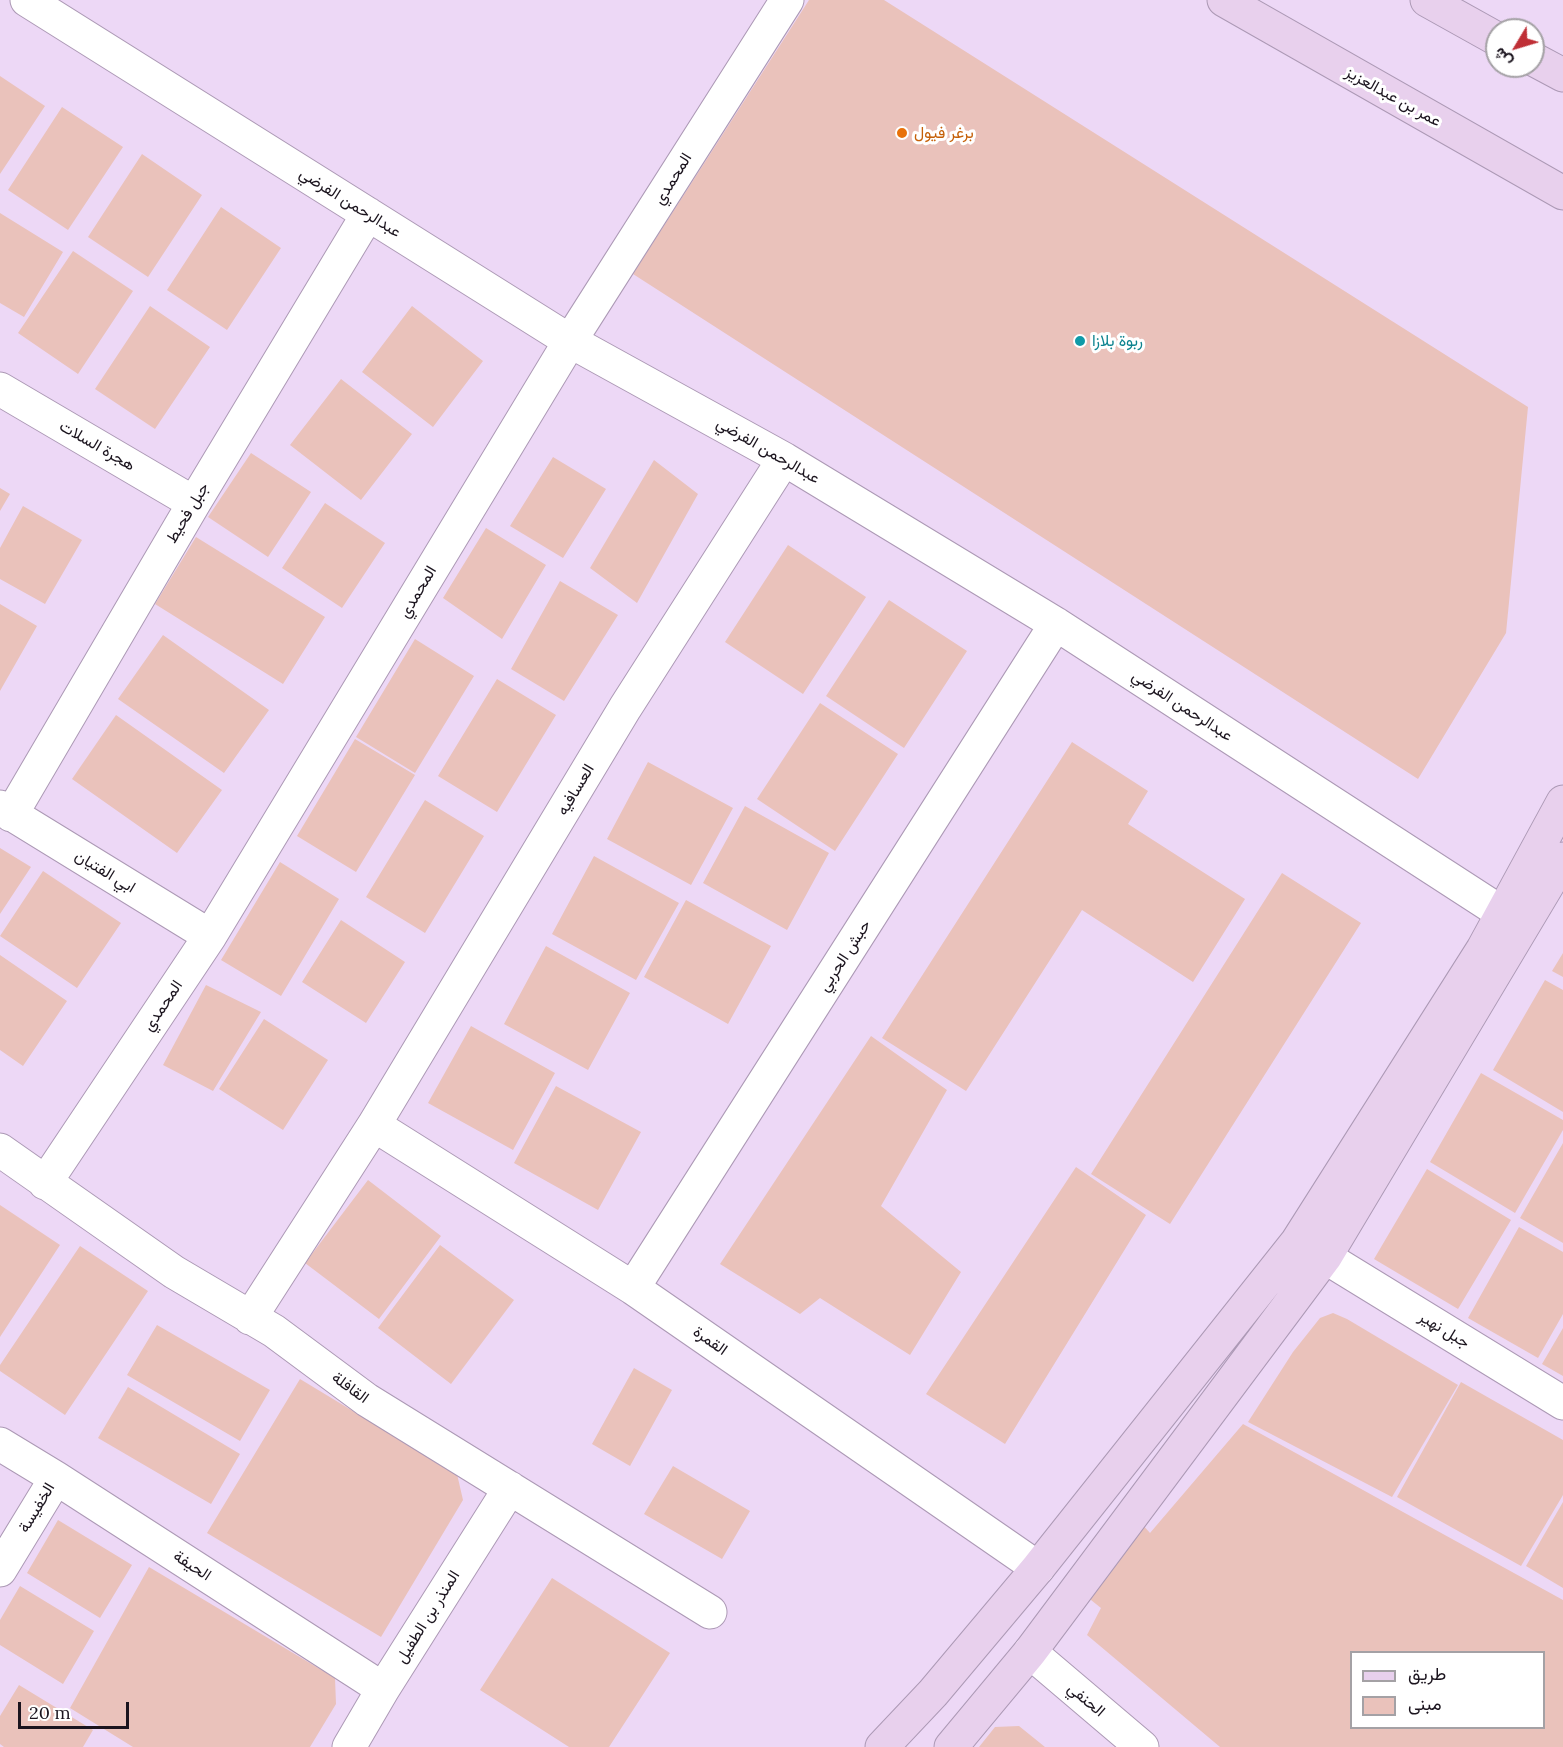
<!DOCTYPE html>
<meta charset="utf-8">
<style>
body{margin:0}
#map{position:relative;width:1563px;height:1747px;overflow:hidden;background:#edd8f6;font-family:Lora,Vazirmatn,serif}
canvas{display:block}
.legend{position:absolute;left:1350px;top:1651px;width:195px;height:78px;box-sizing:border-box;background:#fff;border:2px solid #a4a1a5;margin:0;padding:8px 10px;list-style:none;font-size:18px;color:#1b141e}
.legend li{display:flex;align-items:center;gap:12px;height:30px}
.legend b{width:30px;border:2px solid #a4a1a5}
.north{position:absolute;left:1485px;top:18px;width:60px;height:60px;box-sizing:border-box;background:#fff;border:2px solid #a4a1a5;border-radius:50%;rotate:232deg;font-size:16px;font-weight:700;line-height:24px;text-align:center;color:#1b141e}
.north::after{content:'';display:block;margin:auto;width:21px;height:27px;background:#bf2f36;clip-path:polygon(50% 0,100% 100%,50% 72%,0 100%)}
.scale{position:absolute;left:18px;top:1702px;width:111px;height:27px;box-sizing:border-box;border:3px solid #1b141e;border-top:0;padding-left:8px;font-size:18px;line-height:21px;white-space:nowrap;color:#1b141e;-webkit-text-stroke:4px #fff;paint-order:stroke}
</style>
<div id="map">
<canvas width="1563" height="1747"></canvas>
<ul class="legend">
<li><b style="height:8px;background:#e8d0ed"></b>طريق</li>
<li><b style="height:16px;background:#eac2bb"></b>مبنى</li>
</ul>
<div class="north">ش</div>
<div class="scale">20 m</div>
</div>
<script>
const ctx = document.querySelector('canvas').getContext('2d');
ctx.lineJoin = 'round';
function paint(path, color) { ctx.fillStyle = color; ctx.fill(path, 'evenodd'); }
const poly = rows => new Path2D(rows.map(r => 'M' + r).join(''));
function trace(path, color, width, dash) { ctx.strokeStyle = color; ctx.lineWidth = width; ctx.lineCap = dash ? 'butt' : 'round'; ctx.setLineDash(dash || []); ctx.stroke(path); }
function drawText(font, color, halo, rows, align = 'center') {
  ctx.font = font + ' Lora,Vazirmatn,serif'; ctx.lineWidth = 6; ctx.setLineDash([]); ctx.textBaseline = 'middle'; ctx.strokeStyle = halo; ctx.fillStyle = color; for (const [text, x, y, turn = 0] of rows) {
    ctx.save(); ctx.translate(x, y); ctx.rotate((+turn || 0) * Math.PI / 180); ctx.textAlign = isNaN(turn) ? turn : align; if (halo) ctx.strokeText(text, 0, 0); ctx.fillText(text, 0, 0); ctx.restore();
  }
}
paint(poly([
 [809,0,884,0,1528,407,1506,633,1418,779,633,274],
 [0,76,45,106,0,174],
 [62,107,123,147,68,230,8,190],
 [142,154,202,195,148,277,88,237],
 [221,207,281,248,227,330,167,290],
 [0,213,63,252,24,317,0,303],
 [73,251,133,291,78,374,18,333],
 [150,306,210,347,155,429,95,389],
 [412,306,483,361,433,427,362,372],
 [341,379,412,434,361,500,290,445],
 [251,453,311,492,268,557,208,517],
 [553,457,606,489,563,558,510,526],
 [654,460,698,494,637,603,590,568],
 [0,488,10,494,0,511],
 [325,503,385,543,342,608,282,568],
 [23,506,82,540,45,604,0,579,0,548],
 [486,528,546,565,502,639,443,598],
 [196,537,325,617,283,684,155,604],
 [788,545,866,597,803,694,725,642],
 [560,581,618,615,564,701,511,669],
 [889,600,967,651,904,748,826,696],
 [0,604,37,626,0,691],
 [163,635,269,710,224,773,118,699],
 [415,639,474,676,415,773,356,737],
 [497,679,556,715,497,812,438,776],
 [820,703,898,754,835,851,757,799],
 [116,715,222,790,177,853,72,779],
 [355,739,415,775,356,872,297,836],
 [1072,742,1148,791,1128,824,1245,899,1193,982,1082,910,966,1091,882,1038],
 [648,762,733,808,691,885,607,839],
 [425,800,484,836,425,933,366,897],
 [745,806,829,853,787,930,703,883],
 [0,848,31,867,0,914],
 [594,856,679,903,636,980,552,934],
 [280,862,339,899,281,996,221,960],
 [43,871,121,923,77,988,0,936],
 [1282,873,1361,923,1170,1224,1091,1174],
 [686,900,771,946,728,1024,644,977],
 [341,920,405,962,366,1023,302,982],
 [546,946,630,993,588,1070,504,1024],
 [1563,953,1563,977,1552,971],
 [0,955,67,1001,23,1066,0,1050],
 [1545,980,1563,990,1563,1112,1493,1070],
 [206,985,261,1012,213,1091,163,1065],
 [264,1019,328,1060,283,1130,219,1089],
 [471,1026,555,1073,513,1150,428,1103],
 [871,1036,947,1090,881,1206,961,1272,910,1355,820,1298,800,1314,720,1264],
 [1481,1073,1563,1120,1563,1130,1515,1213,1430,1162],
 [556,1086,641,1132,598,1210,514,1163],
 [1563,1143,1563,1243,1520,1218],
 [1076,1167,1146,1215,1005,1444,926,1394],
 [1427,1169,1511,1220,1458,1309,1374,1259],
 [368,1180,441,1236,379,1319,305,1263],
 [0,1205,60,1245,0,1337],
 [1519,1227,1563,1252,1563,1314,1538,1358,1468,1318],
 [440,1245,514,1300,451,1384,378,1328],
 [80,1246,148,1291,65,1415,0,1371,0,1365],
 [1333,1313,1347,1319,1458,1385,1392,1497,1248,1422,1293,1352,1320,1318],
 [157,1325,270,1390,240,1441,127,1375],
 [1563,1328,1563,1376,1542,1364],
 [634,1368,672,1390,630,1466,592,1444],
 [300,1379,457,1474,463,1500,381,1637,207,1533],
 [1461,1382,1563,1440,1563,1495,1521,1566,1397,1497],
 [128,1387,240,1454,211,1504,98,1438],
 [1243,1424,1563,1600,1563,1747,1220,1747,1087,1635,1101,1608,1086,1596,1142,1524,1150,1533],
 [1352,1652,1544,1652,1544,1728,1352,1728],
 [673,1466,750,1511,722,1559,644,1514],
 [1563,1502,1563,1588,1526,1566],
 [58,1520,132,1565,100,1618,27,1573],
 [149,1567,335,1678,336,1704,310,1747,133,1747,70,1708],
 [552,1578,670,1653,609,1747,569,1747,480,1690],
 [20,1586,94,1631,63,1684,0,1645,0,1620],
 [19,1685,93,1730,83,1747,4,1747,0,1744,0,1716],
 [1019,1726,1045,1747,979,1747,995,1727]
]), '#eac2bb');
const street = poly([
 [27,0,570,341,784,459,1056,624,1502,913],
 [0,389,194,503],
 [0,807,210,936],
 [11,815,194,503,368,214],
 [374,1125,633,1288,1038,1568],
 [0,1150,174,1272,274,1331,367,1400,710,1612],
 [45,1183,210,936,570,341,787,0],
 [1325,1257,1563,1403],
 [633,1288,1056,624],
 [250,1318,374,1125,625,708,784,459],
 [0,1444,56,1478,383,1689],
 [0,1570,56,1478],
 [1030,1652,1142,1747],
 [349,1747,383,1689,510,1488]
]);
const secondary = poly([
 [1224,0,1563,193],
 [1427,0,1497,39],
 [1533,59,1563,75],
 [882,1747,933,1693,1038,1568,1297,1242,1483,949,1563,802],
 [951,1747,1030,1652,1325,1257,1563,859]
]);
trace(street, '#ac99b5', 35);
trace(secondary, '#ac99b5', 35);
trace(street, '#fff', 33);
trace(secondary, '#e8d0ed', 33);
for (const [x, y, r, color] of [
 [902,133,6,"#e8710a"],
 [1080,341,6,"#0f9aa8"]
]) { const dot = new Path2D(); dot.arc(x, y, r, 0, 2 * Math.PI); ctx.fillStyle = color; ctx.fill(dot); trace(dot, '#fff', 2); }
drawText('16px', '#1b141e', '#fff', [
 ["عمر بن عبدالعزيز",1393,97,29],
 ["المحمدي",673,179,-58],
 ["عبدالرحمن الفرضي",350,203,32],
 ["هجرة السلات",97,446,30],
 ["عبدالرحمن الفرضي",768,451,30],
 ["جبل فحيط",188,513,-59],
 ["المحمدي",418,592,-59],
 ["عبدالرحمن الفرضي",1182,706,33],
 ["العسافيه",576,790,-59],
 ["ابي الفتيان",105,872,31],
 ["حبش الحربي",845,956,-57],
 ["المحمدي",163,1006,-56],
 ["جبل نهير",1444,1330,31],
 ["القمرة",710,1341,35],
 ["القافلة",350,1388,36],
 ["الخفيسة",37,1508,-59],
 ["الحيفة",192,1566,33],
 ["المنذر بن الطفيل",428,1617,-58],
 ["الحنفي",1086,1700,40]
]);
drawText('16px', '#c56008', '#fff', [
 ["برغر فيول",914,133]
], 'left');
drawText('16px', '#0d838f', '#fff', [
 ["ربوة بلازا",1092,341]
], 'left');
</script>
